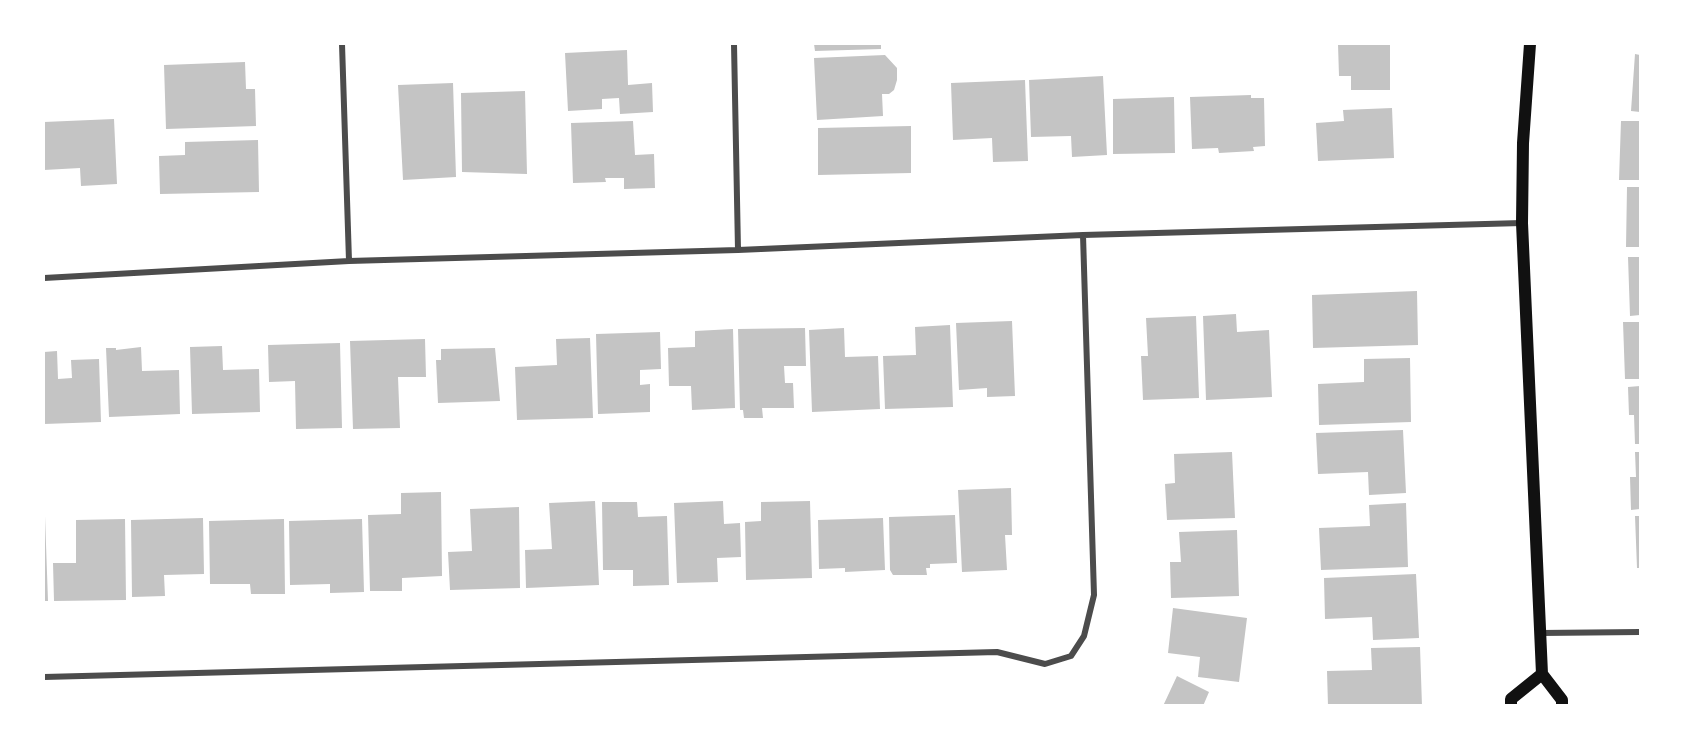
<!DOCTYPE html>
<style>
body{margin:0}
#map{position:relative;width:1684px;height:749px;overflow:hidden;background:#fff;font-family:"Roboto Serif",serif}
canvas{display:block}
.frame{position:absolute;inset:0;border:45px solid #fff;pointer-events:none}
</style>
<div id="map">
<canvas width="1684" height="749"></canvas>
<div class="frame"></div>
</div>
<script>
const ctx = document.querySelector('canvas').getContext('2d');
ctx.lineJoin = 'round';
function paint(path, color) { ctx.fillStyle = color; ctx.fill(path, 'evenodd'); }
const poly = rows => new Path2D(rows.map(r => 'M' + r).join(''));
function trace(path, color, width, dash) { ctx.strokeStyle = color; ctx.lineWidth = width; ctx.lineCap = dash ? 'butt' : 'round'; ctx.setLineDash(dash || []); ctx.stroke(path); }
paint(poly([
 [814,44,881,44,881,49,815,51],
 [1338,44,1390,44,1390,90,1351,90,1351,76,1339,76],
 [627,50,628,85,652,83,653,112,620,114,619,98,602,99,602,109,568,111,565,53],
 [1635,54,1640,55,1640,112,1631,111],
 [885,55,897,68,897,80,894,90,889,94,882,94,883,116,817,120,814,58],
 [245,62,246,89,255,89,256,126,166,129,164,65],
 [1103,76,1107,155,1072,157,1071,136,1031,137,1029,80],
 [1025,80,1028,161,993,162,992,138,953,140,951,83],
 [453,83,456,177,403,180,398,85],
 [525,91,527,174,462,172,461,93],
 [1251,95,1251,98,1264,98,1265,146,1253,147,1254,151,1219,153,1218,148,1192,149,1190,97],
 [1174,97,1175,153,1113,154,1113,99],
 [1392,108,1394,158,1318,161,1316,123,1344,121,1343,110],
 [114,119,117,184,81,186,80,168,44,170,44,122],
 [633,121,635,155,654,154,655,188,624,189,624,178,605,178,606,182,573,183,571,123],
 [1621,121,1640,121,1640,180,1619,180],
 [911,126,911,173,818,175,818,128],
 [258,140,259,192,160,194,159,156,185,155,185,142],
 [1627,187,1640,187,1640,247,1626,247],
 [1628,257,1640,257,1640,315,1630,316],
 [1417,291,1418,345,1313,348,1312,295],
 [1236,314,1237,332,1269,330,1272,397,1206,400,1203,316],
 [1196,316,1199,398,1143,400,1141,356,1148,356,1146,318],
 [1012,321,1015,396,987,397,987,388,959,390,956,323],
 [1623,322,1640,322,1640,379,1625,379],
 [950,325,953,407,885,409,883,356,916,355,915,327],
 [805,328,806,366,784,366,785,383,793,383,794,408,762,408,763,418,744,418,743,410,740,410,738,329],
 [844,328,845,357,878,356,880,409,812,412,809,330],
 [733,329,735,408,692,410,691,386,669,386,668,348,695,347,695,331],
 [660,332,661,369,640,370,640,385,650,384,650,412,598,414,596,334],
 [590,338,593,418,517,420,515,367,557,365,556,339],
 [425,339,426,377,398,377,400,428,353,429,350,341],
 [340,343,342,428,296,429,295,381,269,382,268,345],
 [222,346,223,370,259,369,260,412,192,414,190,347],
 [141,347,142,371,179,370,180,414,109,417,106,348,116,348,116,350],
 [495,348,500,401,438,403,436,360,441,360,441,349],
 [57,351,58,379,72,378,71,360,99,359,101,422,44,424,44,352],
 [1410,358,1411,422,1319,425,1318,384,1364,382,1364,359],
 [1640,386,1640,444,1635,444,1634,415,1629,415,1628,387],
 [1403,430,1406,493,1369,495,1368,472,1318,474,1316,433],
 [1232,452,1235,518,1167,520,1165,484,1175,483,1174,454],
 [1635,452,1640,452,1640,509,1631,510,1630,477,1636,477],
 [1011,488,1012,535,1005,535,1007,570,962,572,958,490],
 [441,492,442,576,402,578,402,591,370,591,368,515,401,514,401,493],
 [595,501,599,585,526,588,525,550,552,549,549,503],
 [723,501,724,524,740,523,741,557,717,558,718,582,677,583,674,503],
 [810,501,812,578,746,580,745,522,761,521,761,502],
 [602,502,637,502,638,517,667,516,669,585,633,586,633,570,603,570],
 [1406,503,1408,567,1321,570,1319,528,1370,526,1369,505],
 [519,507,520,588,450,590,448,552,472,551,470,509],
 [955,515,957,563,930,564,930,568,926,568,927,575,893,575,890,570,889,517],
 [44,516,45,516,48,601,44,601],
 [1635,516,1640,516,1640,568,1637,568],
 [203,518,204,574,164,575,165,596,132,597,131,520],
 [883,518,885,570,845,572,845,568,819,569,818,520],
 [125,519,126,600,54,601,53,563,76,563,76,520],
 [284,519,285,594,251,594,250,584,210,584,209,521],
 [362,519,364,592,330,593,330,584,290,585,289,521],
 [1237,530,1239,596,1171,598,1170,562,1181,562,1179,532],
 [1416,574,1419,638,1373,640,1372,617,1325,619,1324,578],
 [1173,608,1247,618,1239,682,1198,677,1200,657,1168,653],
 [1420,647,1422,706,1328,706,1327,671,1372,670,1371,648],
 [1177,676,1209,692,1203,706,1163,706]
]), '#c4c4c4');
trace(poly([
 [342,44,349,261],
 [734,44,738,250],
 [44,278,349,261,738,250,1083,235,1522,223],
 [1541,633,1640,632],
 [44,677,997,652,1045,664,1071,656,1084,636,1094,595,1083,235]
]), '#4c4c4c', 6);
trace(poly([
 [1530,44,1523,143,1522,223,1542,674,1562,700,1562,706],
 [1511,706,1511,699,1542,674]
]), '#111', 12);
</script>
